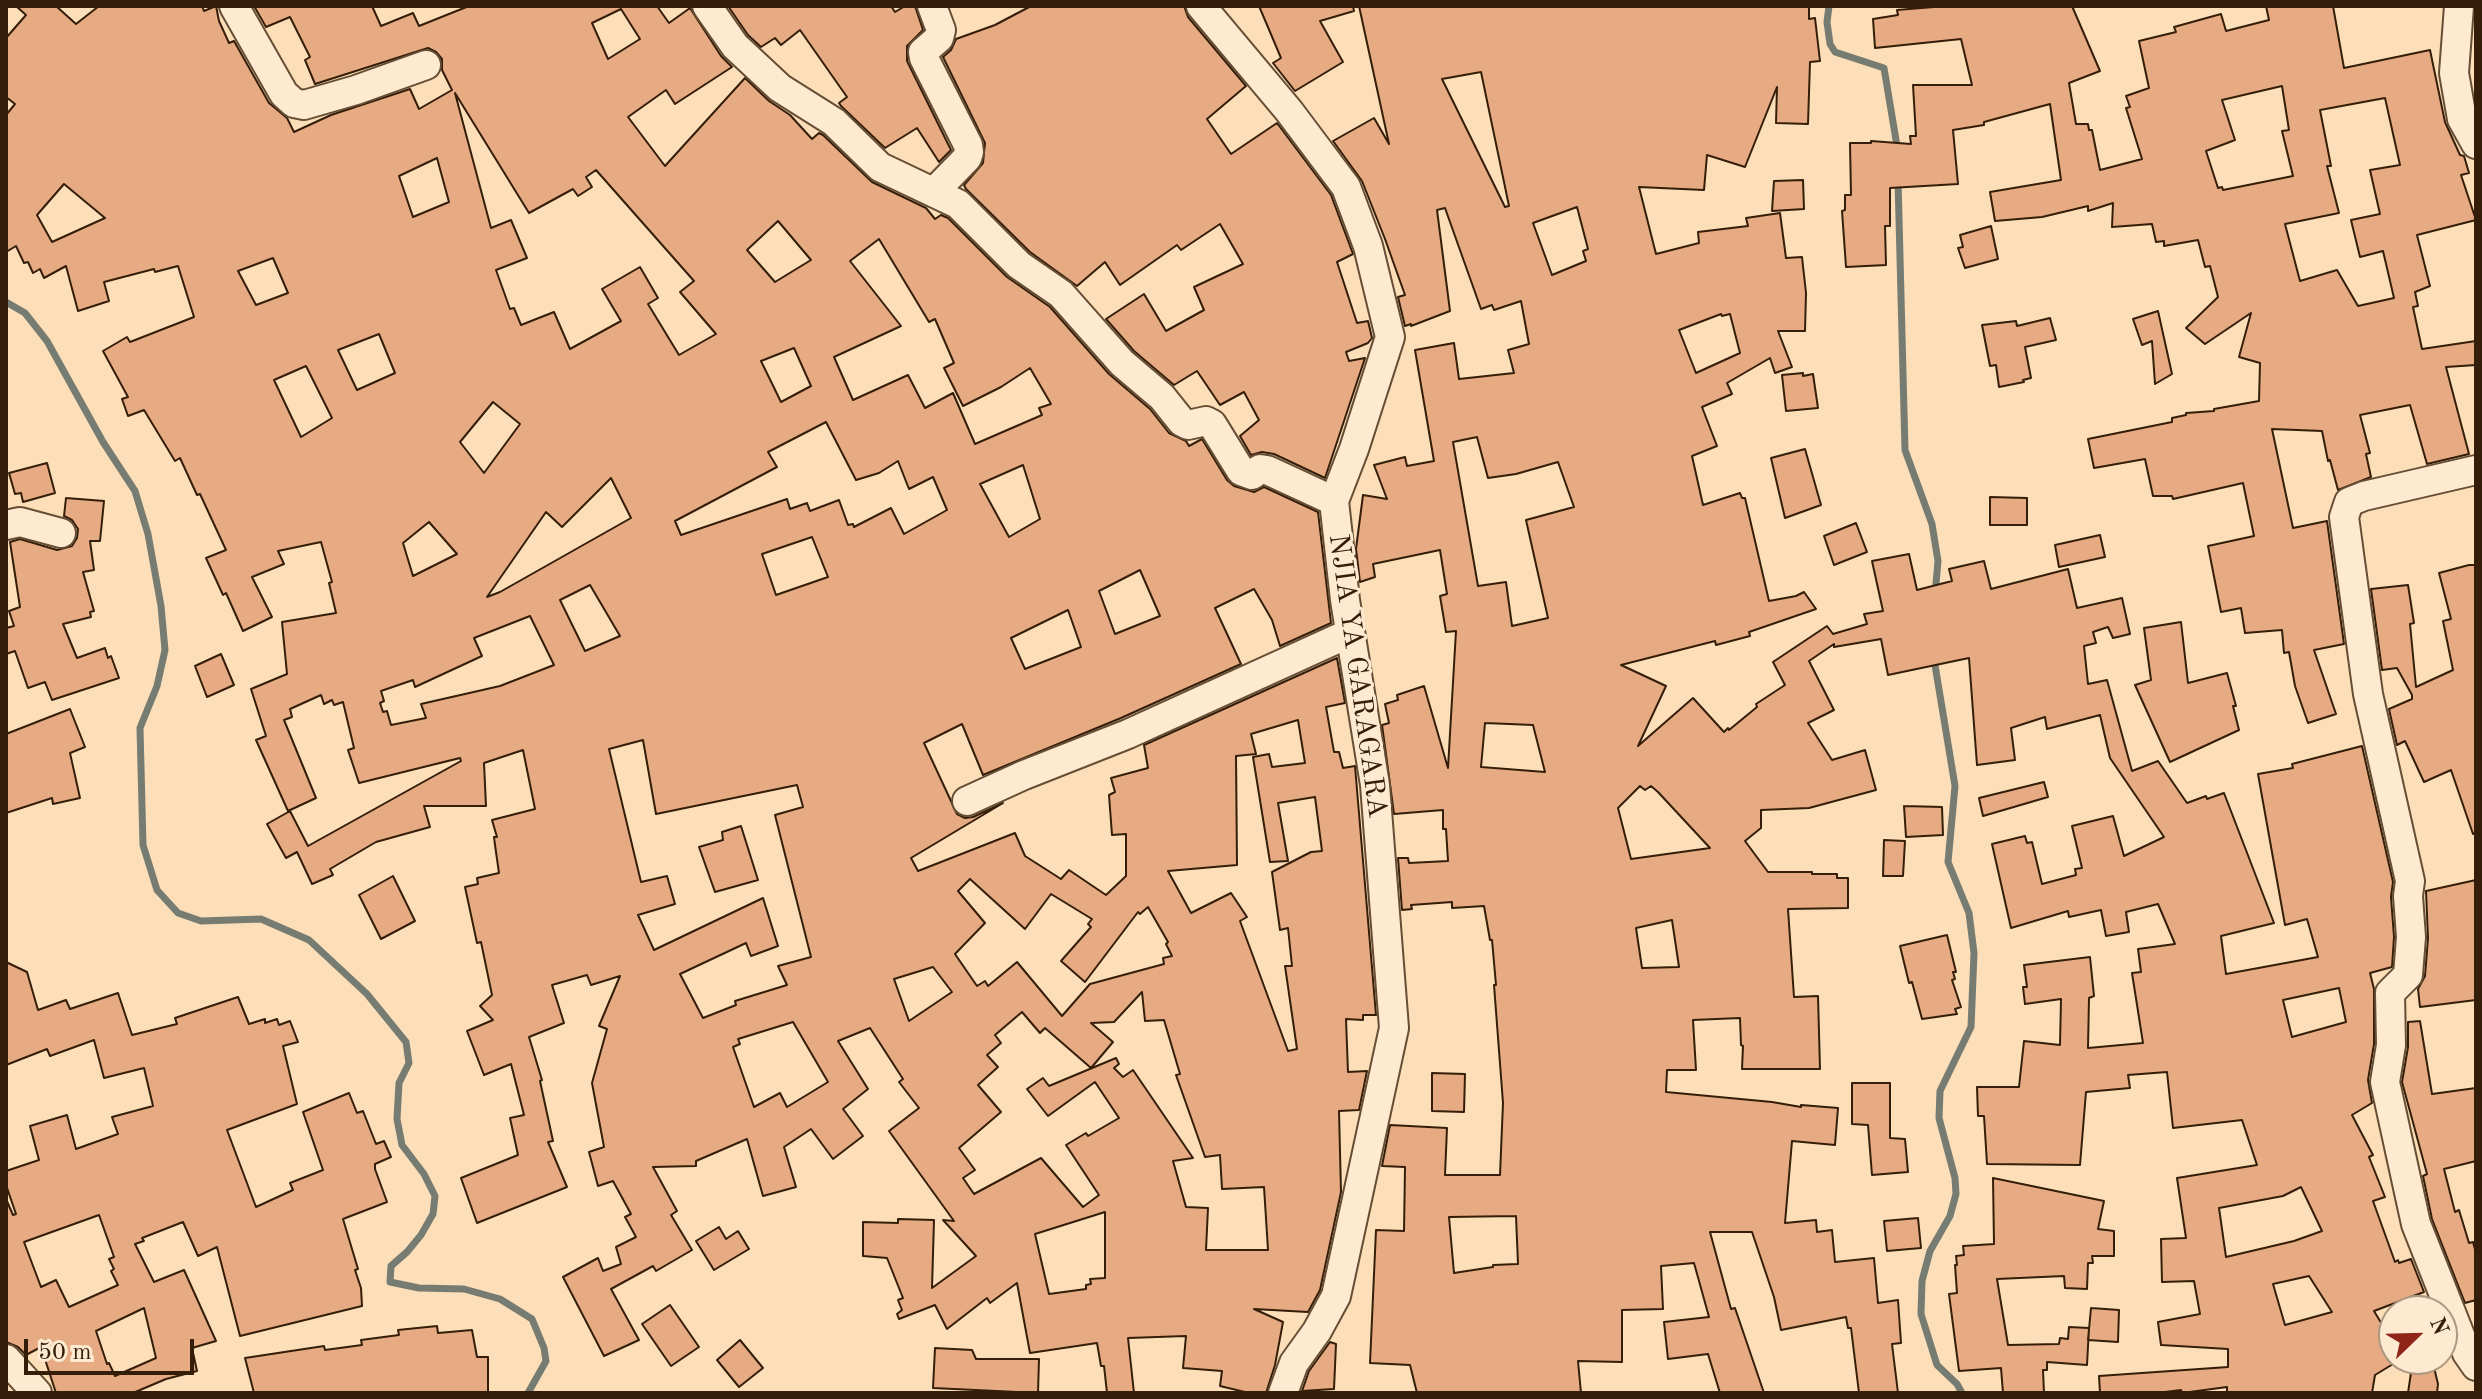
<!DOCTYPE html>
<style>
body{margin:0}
#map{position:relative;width:2482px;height:1399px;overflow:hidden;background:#fcdfb8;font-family:"Old Standard TT",serif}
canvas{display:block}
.frame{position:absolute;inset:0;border:8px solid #341e09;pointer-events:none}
.north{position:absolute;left:2378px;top:1295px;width:80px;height:80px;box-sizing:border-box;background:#fdead1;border:2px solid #ad9881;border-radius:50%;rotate:67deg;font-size:22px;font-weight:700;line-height:32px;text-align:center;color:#341e09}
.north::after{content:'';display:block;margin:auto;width:28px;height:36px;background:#8f2418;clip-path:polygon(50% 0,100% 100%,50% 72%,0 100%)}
.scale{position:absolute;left:24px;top:1339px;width:170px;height:36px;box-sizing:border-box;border:4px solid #341e09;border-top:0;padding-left:10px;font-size:24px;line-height:28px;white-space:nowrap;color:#341e09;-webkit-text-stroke:6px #fdead1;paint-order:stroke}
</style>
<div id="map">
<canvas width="2482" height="1399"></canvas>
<div class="frame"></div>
<div class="north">N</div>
<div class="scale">50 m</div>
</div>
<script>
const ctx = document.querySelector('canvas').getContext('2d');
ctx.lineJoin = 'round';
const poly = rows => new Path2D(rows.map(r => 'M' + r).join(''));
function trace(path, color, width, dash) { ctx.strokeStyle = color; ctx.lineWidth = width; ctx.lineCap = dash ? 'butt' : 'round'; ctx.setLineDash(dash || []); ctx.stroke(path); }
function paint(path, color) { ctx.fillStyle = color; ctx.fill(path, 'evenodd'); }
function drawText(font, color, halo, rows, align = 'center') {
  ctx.font = font + ' "Old Standard TT",serif'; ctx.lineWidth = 6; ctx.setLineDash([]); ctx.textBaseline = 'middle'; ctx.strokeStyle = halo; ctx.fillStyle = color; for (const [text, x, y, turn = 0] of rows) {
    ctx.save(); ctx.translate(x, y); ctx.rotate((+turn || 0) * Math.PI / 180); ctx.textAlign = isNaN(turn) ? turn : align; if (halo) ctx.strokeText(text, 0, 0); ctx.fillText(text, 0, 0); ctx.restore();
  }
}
trace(poly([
 [1829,6,1827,22,1830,44,1835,52,1884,68,1898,152],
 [1898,180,1905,450,1932,524,1938,561,1935,595],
 [6,302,25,313,47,341,103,442,135,491,148,534,161,606,165,650,157,686,140,728,143,845,157,890,178,913,201,921,261,919,309,940,367,994,406,1042,409,1063,399,1083,397,1119,402,1145,424,1174,435,1196,433,1214,421,1235,407,1252,391,1266,390,1282,419,1288,464,1289,500,1299,532,1319,544,1348,546,1361,528,1393],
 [1934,659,1955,786,1948,862,1969,913,1974,953,1971,1027,1940,1091,1939,1118,1955,1178,1956,1194,1950,1216,1930,1251,1922,1281,1921,1314,1937,1365,1957,1384,1962,1393]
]), '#777c73', 7);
const building = poly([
 [16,6,56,6,76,24,99,6,202,6,204,11,216,6,219,21,229,43,234,41,269,103,287,118,294,132,331,115,410,89,419,109,452,90,442,70,442,59,436,52,428,48,315,84,305,60,310,57,290,17,266,27,254,6,372,6,381,26,413,13,419,26,469,6,657,6,669,23,690,8,721,56,732,67,675,104,666,90,628,117,665,166,745,78,769,101,790,115,812,139,819,133,823,135,872,182,926,208,935,219,941,215,948,218,1007,277,1050,307,1109,374,1150,409,1169,433,1186,441,1189,446,1202,439,1227,480,1234,486,1254,492,1264,487,1318,512,1331,623,1280,646,1272,620,1254,589,1215,608,1241,664,1121,718,983,775,962,724,924,743,957,814,965,818,973,817,1003,803,911,858,918,871,1015,833,1025,856,1061,879,1069,870,1106,895,1126,876,1126,834,1112,835,1109,795,1115,792,1111,778,1148,768,1144,745,1337,658,1345,703,1326,707,1334,752,1339,752,1343,768,1355,766,1376,1015,1363,1015,1363,1020,1346,1019,1348,1072,1367,1071,1359,1110,1339,1111,1341,1192,1320,1290,1308,1312,1254,1309,1283,1322,1275,1365,1266,1393,1249,1393,1220,1386,1222,1371,1183,1368,1186,1336,1128,1338,1134,1393,1107,1393,1104,1366,1101,1366,1097,1343,1030,1353,1017,1283,990,1303,987,1298,947,1329,935,1305,899,1319,897,1314,902,1310,898,1300,903,1298,887,1258,863,1256,863,1222,898,1223,898,1219,934,1220,932,1288,976,1256,943,1220,954,1221,889,1131,919,1108,899,1082,903,1079,870,1028,838,1041,868,1089,843,1109,863,1136,833,1159,811,1129,784,1147,796,1187,763,1196,747,1139,696,1161,696,1166,653,1167,677,1211,671,1215,692,1250,656,1271,653,1266,611,1289,639,1340,604,1356,563,1277,598,1258,603,1271,621,1264,616,1247,636,1237,625,1217,631,1214,613,1181,598,1186,589,1152,604,1147,592,1083,607,1029,599,1026,620,976,591,985,587,975,552,985,564,1023,529,1037,542,1080,540,1081,553,1141,548,1142,567,1187,477,1223,461,1178,518,1155,510,1118,524,1115,511,1064,484,1075,467,1031,493,1020,480,1006,492,995,481,942,477,943,465,887,478,884,477,878,499,873,495,845,494,837,497,837,492,820,535,809,523,750,484,763,486,806,424,806,430,827,376,842,330,869,333,875,312,884,297,852,286,858,267,824,290,811,308,846,461,761,460,758,359,783,348,750,354,748,343,702,334,705,332,700,324,704,321,695,290,709,292,717,284,720,316,798,288,811,256,740,266,736,251,689,287,674,282,622,336,613,329,583,332,582,321,542,278,551,284,564,252,577,272,617,243,631,226,593,223,595,206,558,226,550,200,494,197,495,180,458,175,461,144,410,128,416,122,399,128,397,103,351,127,337,130,342,194,317,178,266,155,272,154,269,104,282,109,301,78,311,66,266,44,278,40,269,33,273,28,262,24,263,16,246,6,252,6,115,15,104,6,97,6,38,26,15,16,6],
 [621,9,640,39,608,59,592,23,621,9],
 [455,93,529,213,573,189,578,196,592,187,586,177,596,170,694,281,680,292,716,334,679,355,648,304,658,298,640,267,602,289,621,321,570,349,554,312,521,325,514,308,510,309,496,270,527,258,511,220,491,228,455,93],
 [437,158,449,202,413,217,399,176,437,158],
 [64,184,105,218,52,242,37,215,64,184],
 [778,221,811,260,775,282,747,250,778,221],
 [879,239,929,322,935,319,954,363,944,368,963,406,1001,387,1030,368,1051,404,1039,408,1042,415,975,444,953,393,925,408,908,375,853,400,834,357,901,326,850,261,879,239],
 [273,258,288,293,256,305,238,271,273,258],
 [379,334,395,373,357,390,338,350,379,334],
 [794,348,811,386,781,402,761,361,794,348],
 [306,366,332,418,301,437,274,380,306,366],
 [493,402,520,424,484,473,460,442,493,402],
 [826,422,856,480,879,473,898,461,909,489,933,477,947,510,904,534,891,508,854,527,853,524,848,525,839,500,810,511,807,503,790,509,787,499,681,535,675,521,777,467,768,452,826,422],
 [1023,465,1040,519,1009,537,980,484,1023,465],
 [611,478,631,518,500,592,487,597,546,512,562,527,611,478],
 [429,522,457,554,413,576,403,543,429,522],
 [812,537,828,577,776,595,762,554,812,537],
 [1140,570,1160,616,1115,634,1099,591,1140,570],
 [590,585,620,636,585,651,560,600,590,585],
 [1068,610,1081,647,1025,669,1011,638,1068,610],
 [530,616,554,665,500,686,421,704,426,718,391,725,387,711,383,712,380,703,384,701,381,691,413,680,415,687,482,656,474,638,530,616],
 [1298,720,1305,763,1272,767,1269,754,1253,757,1270,862,1288,861,1278,803,1315,797,1322,851,1311,852,1272,872,1280,930,1288,928,1292,966,1285,966,1297,1049,1288,1051,1240,921,1247,917,1231,893,1191,913,1168,871,1237,865,1236,756,1256,754,1251,734,1298,720],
 [643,740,656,814,797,785,803,807,775,815,811,957,778,966,787,985,735,1001,736,1005,703,1018,680,974,746,943,751,956,778,946,763,898,654,950,638,915,675,904,667,876,641,882,609,749,643,740],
 [970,879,1025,929,1051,894,1092,919,1088,924,1091,927,1061,961,1085,982,1138,912,1140,914,1148,907,1168,942,1166,944,1172,956,1163,958,1164,964,1090,984,1062,1016,1017,962,988,986,985,981,977,986,955,954,985,923,958,891,970,879],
 [933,967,952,992,909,1021,894,979,933,967],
 [1142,992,1145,1021,1164,1020,1180,1074,1176,1075,1205,1157,1220,1155,1222,1189,1264,1187,1268,1250,1206,1250,1208,1208,1186,1207,1173,1161,1193,1158,1133,1070,1123,1077,1114,1068,1119,1064,1116,1058,1049,1086,1043,1078,1027,1089,1048,1116,1095,1082,1119,1118,1088,1136,1086,1133,1066,1145,1099,1195,1083,1207,1041,1158,974,1194,963,1178,975,1170,959,1148,1001,1112,978,1085,998,1067,987,1055,1001,1043,995,1035,1022,1012,1040,1033,1045,1028,1091,1068,1113,1042,1091,1023,1114,1022,1142,992],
 [793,1022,828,1082,787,1107,780,1093,754,1107,733,1047,740,1044,738,1039,793,1022],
 [1105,1212,1105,1278,1090,1279,1091,1284,1086,1285,1086,1289,1049,1294,1035,1234,1105,1212],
 [728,6,891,6,895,12,905,6,915,6,923,30,907,46,907,61,951,150,939,162,917,128,885,148,841,106,839,103,847,97,800,30,781,45,775,38,761,47,748,35,728,6],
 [1031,6,1184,6,1188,17,1246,86,1207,119,1231,154,1277,123,1331,195,1353,254,1337,262,1357,323,1368,321,1372,338,1368,343,1346,352,1349,361,1365,358,1325,478,1274,454,1262,452,1251,455,1240,436,1259,420,1244,392,1220,405,1197,371,1174,385,1134,351,1106,319,1144,294,1166,331,1204,310,1194,287,1243,264,1220,224,1181,250,1177,245,1120,285,1105,262,1077,286,1030,252,966,189,964,185,983,163,985,143,943,57,951,50,956,39,995,25,1031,6],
 [1259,6,1353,6,1354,11,1320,21,1343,62,1295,91,1273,63,1281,58,1259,6],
 [1359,6,1809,6,1809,19,1815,18,1820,61,1810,62,1808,124,1776,123,1777,87,1745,167,1707,155,1704,190,1639,187,1656,254,1699,243,1698,232,1748,226,1746,218,1780,213,1786,258,1802,257,1806,293,1805,331,1778,331,1792,367,1775,373,1770,358,1727,383,1732,394,1702,407,1717,446,1692,456,1703,505,1740,493,1742,498,1745,498,1769,601,1796,596,1804,592,1816,609,1749,632,1750,636,1716,645,1715,641,1621,665,1666,686,1638,746,1693,698,1724,732,1728,728,1729,730,1757,707,1756,704,1785,685,1773,662,1827,626,1833,634,1867,624,1864,614,1883,611,1872,561,1909,554,1917,590,1952,581,1949,569,1984,561,1991,589,2068,569,2077,608,2122,598,2130,634,2113,638,2108,627,2093,632,2096,643,2084,646,2088,684,2107,680,2132,771,2158,761,2187,803,2206,796,2207,799,2224,793,2274,923,2221,936,2226,974,2318,957,2307,919,2285,925,2258,774,2293,768,2292,764,2362,746,2393,882,2391,897,2394,937,2392,967,2370,973,2374,989,2374,1044,2368,1080,2372,1103,2352,1115,2373,1155,2369,1157,2385,1197,2373,1201,2395,1262,2398,1260,2399,1263,2411,1259,2424,1292,2374,1311,2383,1326,2380,1328,2394,1353,2394,1359,2398,1361,2375,1375,2372,1393,2227,1393,2227,1387,2182,1393,2181,1390,2157,1393,2100,1393,2099,1376,2228,1367,2228,1349,2161,1345,2158,1322,2200,1314,2194,1281,2162,1282,2161,1239,2186,1238,2177,1178,2257,1165,2242,1120,2173,1128,2167,1072,2128,1075,2130,1088,2086,1092,2080,1165,1987,1164,1984,1116,1978,1116,1977,1087,2019,1087,2024,1041,2060,1045,2061,999,2025,1004,2023,987,2027,987,2024,965,2090,957,2094,996,2089,998,2088,1048,2143,1043,2132,973,2141,972,2138,949,2175,944,2158,904,2126,912,2129,932,2106,936,2101,910,2069,917,2068,911,2011,928,1992,844,2025,836,2027,843,2032,842,2042,884,2076,875,2075,869,2082,868,2072,826,2113,816,2124,856,2164,837,2110,758,2100,715,2047,729,2045,717,2011,728,2015,760,1977,765,1969,658,1888,675,1881,639,1834,647,1834,644,1809,661,1834,710,1808,723,1832,760,1865,750,1876,790,1809,808,1761,810,1761,828,1745,841,1768,872,1812,872,1812,874,1837,874,1837,878,1848,878,1848,908,1788,909,1794,997,1818,996,1820,1069,1742,1069,1743,1046,1741,1045,1740,1018,1693,1020,1696,1070,1667,1070,1666,1092,1772,1102,1801,1107,1801,1105,1838,1108,1835,1145,1792,1141,1785,1223,1816,1220,1817,1232,1832,1230,1835,1262,1874,1258,1878,1303,1898,1300,1901,1343,1892,1344,1898,1393,1859,1393,1851,1328,1848,1328,1846,1317,1781,1330,1774,1297,1752,1232,1710,1232,1731,1309,1735,1308,1764,1393,1720,1393,1708,1354,1668,1359,1664,1322,1709,1317,1694,1263,1661,1266,1663,1309,1622,1310,1622,1362,1578,1361,1581,1393,1417,1393,1410,1365,1370,1363,1376,1230,1404,1231,1405,1167,1382,1166,1390,1125,1447,1128,1445,1175,1500,1175,1503,1103,1494,985,1496,985,1492,940,1490,940,1484,906,1452,908,1452,902,1411,905,1412,909,1402,910,1398,858,1408,858,1409,863,1448,861,1446,829,1443,829,1443,810,1394,814,1382,725,1389,723,1385,704,1398,700,1397,695,1424,686,1448,768,1456,631,1446,632,1440,596,1447,594,1440,550,1373,564,1375,577,1360,582,1356,549,1363,495,1387,499,1374,465,1405,457,1407,466,1434,461,1415,350,1454,343,1459,379,1514,373,1508,350,1529,344,1521,301,1494,310,1492,305,1481,309,1445,208,1437,210,1450,311,1411,326,1411,324,1405,326,1398,297,1405,295,1385,239,1362,181,1333,141,1374,118,1389,144,1359,6],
 [1481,72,1509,206,1505,207,1442,79,1481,72],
 [1577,207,1588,249,1583,251,1586,261,1552,275,1533,223,1577,207],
 [1721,314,1722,316,1730,314,1740,353,1696,373,1679,330,1721,314],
 [1477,437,1488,478,1516,474,1558,462,1574,507,1526,520,1548,618,1512,626,1506,582,1478,586,1453,442,1477,437],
 [1485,723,1533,725,1545,772,1481,767,1485,723],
 [1640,786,1645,790,1651,786,1658,792,1710,848,1631,859,1618,808,1640,786],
 [1672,920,1679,967,1642,968,1636,928,1672,920],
 [2339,988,2346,1022,2292,1037,2283,1000,2339,988],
 [2301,1187,2322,1231,2294,1241,2226,1257,2219,1208,2283,1196,2301,1187],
 [1516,1216,1518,1264,1493,1265,1493,1267,1454,1273,1449,1217,1516,1216],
 [2309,1276,2332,1312,2285,1325,2273,1284,2309,1276],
 [1946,6,2072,6,2100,71,2069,83,2076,124,2088,124,2089,130,2092,130,2100,170,2142,159,2126,108,2130,107,2126,96,2149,88,2139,41,2176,32,2174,27,2221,14,2226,31,2269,20,2266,6,2333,6,2344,68,2430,50,2445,122,2460,155,2464,156,2469,173,2461,175,2476,220,2417,235,2430,286,2415,292,2418,306,2413,307,2422,349,2476,341,2476,365,2446,367,2469,454,2427,464,2410,405,2360,415,2370,453,2366,454,2371,477,2338,490,2330,460,2328,461,2322,431,2272,429,2293,528,2327,521,2344,644,2314,650,2336,714,2308,723,2295,686,2289,652,2284,653,2282,630,2245,633,2241,608,2221,612,2208,546,2254,536,2243,483,2173,499,2172,496,2153,496,2145,459,2094,468,2088,439,2172,422,2172,418,2186,415,2186,413,2214,411,2214,409,2259,401,2260,363,2239,357,2251,313,2205,344,2186,328,2218,297,2210,266,2205,267,2198,240,2164,246,2164,241,2156,242,2152,224,2112,227,2113,203,2088,211,2088,206,2042,217,1995,221,1990,192,2061,180,2050,104,1984,122,1984,125,1953,130,1958,184,1890,188,1890,226,1885,226,1886,265,1846,267,1842,211,1845,210,1845,195,1851,195,1850,143,1871,143,1871,141,1911,144,1910,136,1916,136,1913,85,1972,85,1961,39,1875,48,1873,19,1898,15,1897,10,1946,6],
 [2282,86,2289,130,2282,131,2293,176,2223,190,2222,187,2218,188,2206,151,2235,140,2222,100,2282,86],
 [2385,98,2400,165,2370,170,2380,214,2351,220,2360,257,2383,251,2394,298,2358,306,2337,270,2300,281,2285,224,2339,213,2327,166,2331,166,2320,110,2385,98],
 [1803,180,1804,209,1772,211,1774,181,1803,180],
 [1991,226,1998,259,1965,268,1958,248,1963,247,1960,235,1991,226],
 [2158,311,2172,374,2155,384,2152,341,2142,345,2133,319,2158,311],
 [2050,318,2056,340,2025,347,2031,378,2023,380,2024,382,1999,387,1996,365,1990,366,1982,325,2016,321,2017,326,2050,318],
 [1803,373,1803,376,1813,374,1818,408,1786,411,1782,375,1803,373],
 [1805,449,1821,505,1785,518,1771,458,1805,449],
 [47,463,55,493,23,502,21,493,15,494,9,473,47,463],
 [1990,497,2027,498,2027,525,1990,525,1990,497],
 [66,498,104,501,100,541,90,541,94,570,83,572,94,611,90,612,91,617,63,624,77,658,105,648,108,658,111,656,119,678,52,700,45,682,28,688,15,651,6,654,6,628,14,626,9,611,20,607,10,542,20,539,57,550,72,546,77,538,78,529,72,520,64,516,66,498],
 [1856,523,1867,552,1834,565,1824,536,1856,523],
 [2100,535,2105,557,2059,567,2055,545,2100,535],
 [2469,565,2476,565,2476,833,2473,834,2451,770,2424,782,2405,741,2397,745,2389,709,2412,699,2412,695,2397,668,2382,670,2371,589,2408,585,2414,623,2410,624,2416,687,2453,670,2443,621,2451,619,2439,573,2469,565],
 [2181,622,2188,683,2227,673,2236,706,2233,706,2239,730,2170,762,2135,685,2151,680,2144,628,2181,622],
 [221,654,234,685,207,697,195,666,221,654],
 [70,709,85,747,70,753,80,798,53,804,52,798,6,813,6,734,70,709],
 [2044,782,2048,797,1983,816,1979,798,2044,782],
 [1904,806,1942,807,1943,835,1906,837,1904,806],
 [741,826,758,880,715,892,699,847,723,840,722,832,741,826],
 [1884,840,1905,841,1903,876,1883,876,1884,840],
 [393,876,415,921,381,939,359,895,393,876],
 [2476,880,2476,1000,2420,1007,2418,989,2425,976,2428,938,2426,891,2476,880],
 [1947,935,1956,972,1953,972,1955,979,1952,980,1961,1007,1955,1009,1957,1014,1922,1019,1912,982,1909,983,1900,946,1947,935],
 [6,962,27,972,38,1010,66,1000,70,1009,118,993,132,1035,177,1024,175,1018,238,997,249,1024,265,1019,265,1023,277,1019,279,1025,290,1021,298,1042,283,1046,297,1104,227,1130,256,1207,293,1190,290,1183,323,1170,303,1112,349,1093,357,1113,363,1111,376,1144,384,1141,391,1157,375,1164,375,1169,387,1202,343,1219,358,1269,355,1270,361,1288,362,1306,240,1336,217,1247,198,1256,183,1222,142,1238,144,1241,135,1244,154,1282,184,1270,216,1341,192,1348,197,1371,166,1379,133,1393,56,1393,41,1347,26,1355,18,1347,6,1342,6,1199,13,1215,16,1214,6,1185,6,1171,39,1160,30,1126,67,1115,76,1149,118,1134,112,1117,153,1106,144,1068,104,1078,94,1040,50,1056,47,1049,6,1065,6,962],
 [99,1215,114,1257,109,1259,114,1269,111,1271,118,1285,69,1307,56,1280,41,1287,24,1242,99,1215],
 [144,1308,156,1358,115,1376,109,1363,107,1364,96,1331,144,1308],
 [2420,1021,2432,1094,2476,1088,2476,1161,2444,1169,2455,1212,2459,1210,2469,1243,2473,1242,2476,1253,2476,1300,2465,1303,2432,1219,2423,1176,2427,1174,2402,1082,2408,1047,2408,1022,2420,1021],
 [1432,1073,1465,1074,1464,1112,1432,1111,1432,1073],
 [1852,1083,1890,1083,1890,1138,1905,1139,1908,1172,1872,1175,1868,1125,1852,1124,1852,1083],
 [1993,1178,2104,1201,2098,1229,2114,1231,2114,1256,2092,1256,2093,1263,2088,1263,2087,1289,2065,1288,2064,1276,1997,1279,2008,1345,2059,1344,2060,1338,2068,1339,2069,1327,2089,1328,2087,1365,2047,1362,2047,1370,2043,1370,2044,1393,2003,1393,2001,1368,1959,1371,1949,1294,1957,1293,1955,1265,1957,1265,1956,1256,1964,1255,1963,1246,1994,1244,1993,1178],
 [1918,1218,1921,1248,1887,1251,1884,1221,1918,1218],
 [719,1227,726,1239,738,1231,749,1249,714,1270,696,1241,719,1227],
 [670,1305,699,1347,671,1366,642,1324,670,1305],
 [2091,1308,2119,1310,2118,1342,2088,1340,2091,1308],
 [437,1326,438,1333,472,1330,477,1357,488,1357,488,1393,254,1393,245,1358,324,1346,325,1350,362,1345,361,1340,399,1335,398,1330,437,1326],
 [740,1340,763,1368,739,1387,717,1360,740,1340],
 [1330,1342,1336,1344,1334,1389,1302,1391,1309,1371,1330,1342],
 [935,1348,972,1350,976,1359,1039,1359,1038,1393,933,1388,935,1348],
 [2413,1359,2432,1359,2438,1384,2437,1393,2408,1393,2413,1359]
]);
paint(building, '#e7ab83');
trace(building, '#341e09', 2);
const minor = poly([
 [234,6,284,94,294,103,304,105,356,90,426,65],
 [707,6,735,46,780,88,834,122,880,167,958,204,1019,265,1061,294,1122,363,1162,397,1182,422,1188,425,1206,421,1212,424,1241,471,1252,475,1260,469,1267,470,1334,501],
 [932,6,941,30,939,38,923,52,924,58,968,145,969,152,967,158,934,192],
 [1201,6,1289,111,1346,187,1368,246,1390,337,1354,449,1334,501,1345,600,1375,785,1394,1028,1336,1296,1317,1331,1294,1363,1283,1393],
 [2459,6,2454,73,2462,119,2476,144],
 [2476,470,2364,496,2349,502,2344,517,2368,694,2410,881,2408,896,2411,937,2408,975,2390,993,2391,1045,2385,1082,2416,1224,2467,1353,2476,1366],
 [6,525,20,522,61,533],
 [967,801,1024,775,1128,734,1350,633],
 [6,1359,37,1393]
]);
trace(minor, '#664e35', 32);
trace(minor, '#fdead1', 28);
drawText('28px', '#341e09', '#fdead1', [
 ["NJIA YA GARAGARA",1357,676,82]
]);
</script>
